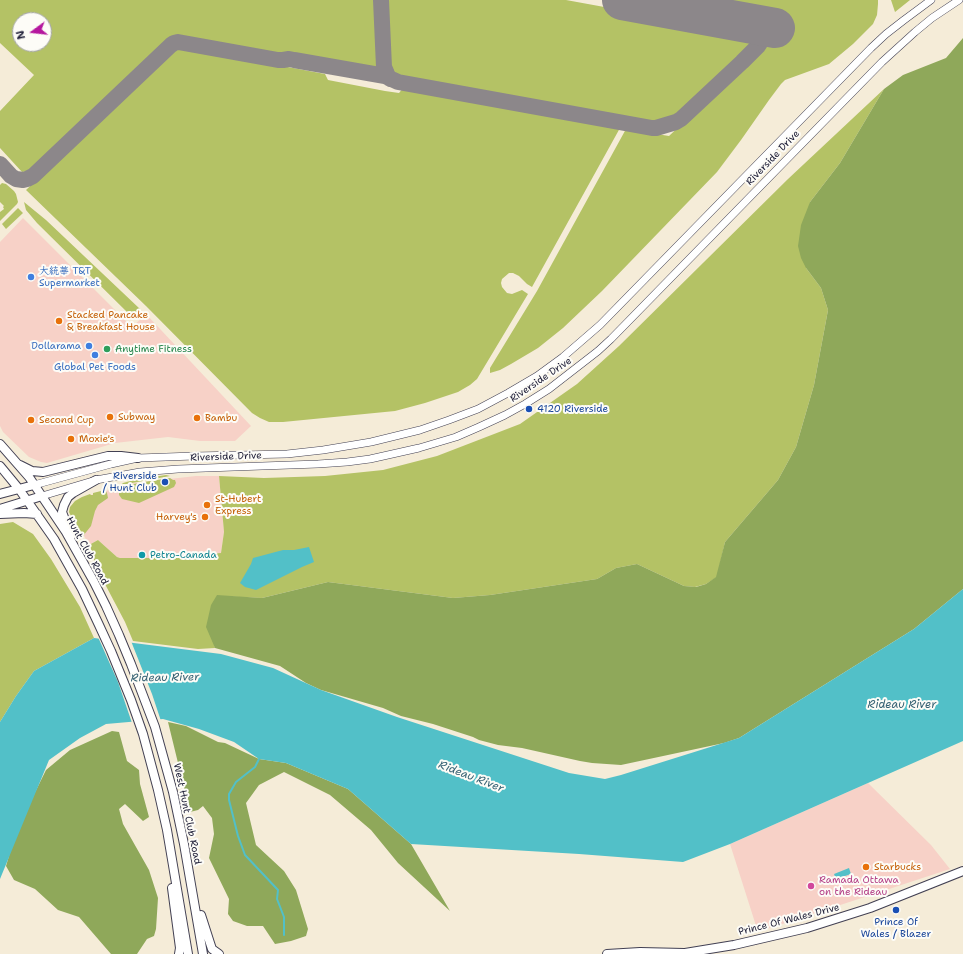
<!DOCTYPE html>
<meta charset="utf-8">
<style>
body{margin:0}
#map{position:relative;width:963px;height:954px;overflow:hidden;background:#f5ecd8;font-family:"Shantell Sans",sans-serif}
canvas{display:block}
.north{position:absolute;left:12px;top:12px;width:40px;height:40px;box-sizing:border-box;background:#fdfcf7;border:1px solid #a5a5ac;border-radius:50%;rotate:255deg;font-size:11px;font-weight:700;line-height:16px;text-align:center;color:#22223b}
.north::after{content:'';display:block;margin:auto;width:14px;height:18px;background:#b5179e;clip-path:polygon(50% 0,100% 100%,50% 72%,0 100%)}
</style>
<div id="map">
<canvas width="963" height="954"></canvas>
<div class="north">N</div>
</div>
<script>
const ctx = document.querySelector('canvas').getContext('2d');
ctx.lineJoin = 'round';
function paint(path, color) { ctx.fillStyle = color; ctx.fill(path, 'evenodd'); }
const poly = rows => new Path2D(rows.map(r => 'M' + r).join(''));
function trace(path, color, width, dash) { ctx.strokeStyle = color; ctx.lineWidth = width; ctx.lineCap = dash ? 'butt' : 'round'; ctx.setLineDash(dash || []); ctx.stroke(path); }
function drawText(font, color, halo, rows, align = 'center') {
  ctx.font = font + ' "Shantell Sans","LXGW WenKai TC",sans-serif'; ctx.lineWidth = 4; ctx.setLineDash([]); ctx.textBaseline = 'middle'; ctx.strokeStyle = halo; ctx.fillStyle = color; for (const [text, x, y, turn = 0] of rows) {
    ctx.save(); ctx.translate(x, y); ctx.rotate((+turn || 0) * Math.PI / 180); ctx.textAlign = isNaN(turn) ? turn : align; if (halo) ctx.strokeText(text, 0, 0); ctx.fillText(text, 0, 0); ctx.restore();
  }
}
paint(poly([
 [23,218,132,327,146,314,251,426,235,441,200,441,168,437,115,443,47,463,41,462,29,457,3,432,0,426,0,242],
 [196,476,219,476,224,532,221,553,181,556,170,555,153,558,120,558,117,557,98,540,89,545,70,510,80,498,134,483],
 [868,783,931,845,950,869,758,932,730,844]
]), '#f7d1c7');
paint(poly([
 [0,0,376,0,379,65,374,70,284,53,281,55,174,36,31,171,22,172,0,148,0,111,34,75,0,43],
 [20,20,44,20,44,44,20,44],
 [386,0,566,0,752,34,753,45,679,114,662,121,652,123,644,122,413,80,402,77,390,69,389,65],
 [684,0,878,0,878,4,877,15,873,24,853,44,829,64,785,80,781,84,769,100,741,140,717,172,602,291,563,328,538,348,511,364,500,370,490,373,490,368,537,291,626,129,669,136,774,37,777,17],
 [891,0,910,0,895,12],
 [181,47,325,74,328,80,385,91,399,93,404,87,620,128,532,287,527,284,519,276,513,273,509,273,502,279,501,283,502,287,507,293,512,294,522,290,528,294,477,379,470,385,458,392,425,403,395,411,283,422,269,422,260,418,252,413,146,306,26,190,169,52,175,49],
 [884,89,840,163,810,202,806,268,821,288,828,310,814,385,796,447,778,480,725,542,717,577,706,584,695,587,684,586,637,564,616,568,597,579,490,595,453,598,328,582,262,598,217,596,211,626,215,648,198,649,133,641,125,622,96,567,91,549,89,545,98,540,117,557,120,558,153,558,171,555,181,556,221,553,224,532,219,476,264,478,325,476,383,470,437,456,520,424,577,384,619,346,788,179],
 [2,183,6,184,14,191,16,194,18,202,17,204,0,221,0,212,4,209,3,207,4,206,0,202,0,185],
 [24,202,46,220,140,309,136,313,133,314,128,313,37,223,26,210],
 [18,208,23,213,6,229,2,224],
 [166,475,170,476,121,485,123,483,134,480],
 [170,478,173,480,175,480,176,483,174,487,139,503,122,499,119,495,119,487,144,482],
 [105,490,107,493,108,498,98,505,95,511,91,526,83,536,71,516,69,512,70,507,75,501,82,497,90,494,91,495,93,495,93,493],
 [13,522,33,534,51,559,80,607,94,638,34,671,16,696,0,722,0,524]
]), '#b4c265');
paint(poly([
 [963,38,963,589,914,629,739,738,724,743,621,765,592,763,580,761,522,748,498,745,479,740,473,737,433,724,401,716,383,708,321,690,306,683,280,666,215,648,206,627,211,605,217,595,262,598,328,582,453,598,490,595,597,579,616,568,637,564,684,586,696,587,706,584,716,577,725,542,778,480,796,447,814,385,828,310,821,288,806,268,801,258,798,246,801,225,810,202,840,163,884,89,903,75,946,58],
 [168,722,186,726,218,742,225,743,259,759,286,763,348,789,411,844,450,911,398,863,371,830,330,795,284,772,259,785,246,803,256,845,284,871,296,890,308,929,306,936,291,941,275,944,263,926,247,926,233,921,228,914,229,899,209,858,214,834,212,818,203,806,198,810,190,812],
 [112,731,119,732,127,761,139,770,140,784,149,817,143,821,125,804,119,809,123,824,149,870,158,898,156,929,154,936,147,939,137,954,111,954,79,917,58,910,35,889,14,880,6,866,17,829,46,770,70,750]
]), '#8fa85a');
paint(poly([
 [309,547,314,562,302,567,256,590,245,587,240,583,251,564,253,558,283,550,294,550],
 [963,589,963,741,730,844,683,862,579,854,411,844,348,789,286,763,259,759,234,742,199,729,163,719,106,724,80,738,49,760,0,879,0,722,16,696,34,671,94,638,221,654,273,668,321,690,397,717,569,773,605,779,621,775,739,738,914,629],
 [849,868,851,874,836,879,834,874]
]), '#52c0c8');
paint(poly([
 [98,637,131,641,152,694,161,721,132,723,118,682]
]), '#f5ecd8');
trace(poly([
 [259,759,255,767,236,782,229,794,229,800,238,836,245,855,278,890,277,899,284,917,284,935]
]), '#52c0c8', 2);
trace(poly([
 [381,0,384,67,387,74,390,79],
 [0,164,11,176,16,179,23,180,27,179,33,176,171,45,174,43,178,42,278,60,283,60,289,59,294,60,385,76,398,82,652,128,656,128,676,122,681,119,742,62,758,46,760,43,761,35,756,28,748,25,711,18]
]), '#8c878a', 16);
trace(poly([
 [622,0,775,28]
]), '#8c878a', 40);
const secondary = poly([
 [34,485,111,464,138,458,194,456,287,454,323,450,371,442,420,430,449,420,478,409,508,393,537,376,563,357,600,325,871,48,886,34,904,20,931,0],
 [42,496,96,480,140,472,178,469,318,464,347,462,370,459,419,448,456,437,479,427,505,415,525,404,549,389,598,351,611,339,882,62,915,32,932,18,959,0]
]);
const primary = poly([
 [0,444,29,477,66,532,94,582,106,606,119,635,131,664,155,727,173,792,184,844,203,954],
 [20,465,32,471,43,472,108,456,121,456,138,458],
 [0,466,19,489,54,539,82,589,99,625,111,651,131,700,143,734,158,790,167,830,188,954],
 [0,494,34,485],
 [0,509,42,496],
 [0,514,24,513,37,514],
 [73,534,65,520,62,512,64,505,68,497,73,493,96,480],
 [172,888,180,948,179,954],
 [201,915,210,943,212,949,219,954],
 [607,954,640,952,684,953],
 [679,954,734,945,807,928,870,908,963,871]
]);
trace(secondary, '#424053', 8);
trace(primary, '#424053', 10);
trace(secondary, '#fff', 7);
trace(primary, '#fff', 8);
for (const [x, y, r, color] of [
 [31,277,4,"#3f7fe0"],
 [59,321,4,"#e8710a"],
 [89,346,4,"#3f7fe0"],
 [107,349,4,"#2e9e5b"],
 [95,355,4,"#3f7fe0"],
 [529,409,4,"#1a4fb4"],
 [110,417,4,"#e8710a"],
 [197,418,4,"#e8710a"],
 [31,420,4,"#e8710a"],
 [71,439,4,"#e8710a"],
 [165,482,4,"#1a4fb4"],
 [207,505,4,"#e8710a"],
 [205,517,4,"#e8710a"],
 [142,555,4,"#0f9aa8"],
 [866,867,4,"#e8710a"],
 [811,886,4,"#d1479c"],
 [896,910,4,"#1a4fb4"]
]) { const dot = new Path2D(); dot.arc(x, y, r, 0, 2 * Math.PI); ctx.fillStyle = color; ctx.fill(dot); trace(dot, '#fdfcf7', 1.5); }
drawText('10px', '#22223b', '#fdfcf7', [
 ["Riverside Drive",773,158,-46],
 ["Riverside Drive",541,380,-34],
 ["Riverside Drive",226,457,-2],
 ["Hunt Club Road",87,551,61],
 ["West Hunt Club Road",187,814,78],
 ["Prince Of Wales Drive",789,920,-14]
]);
drawText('10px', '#366cbe', '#fdfcf7', [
 ["大統華 T&T",39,271],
 ["Supermarket",39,283],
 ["Dollarama",81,346,"right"],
 ["Global Pet Foods",95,367,"center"]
], 'left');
drawText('10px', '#c56008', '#fdfcf7', [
 ["Stacked Pancake",67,315],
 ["& Breakfast House",67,327],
 ["Subway",118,417],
 ["Bambu",205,418],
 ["Second Cup",39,420],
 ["Moxie's",79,439],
 ["St-Hubert",215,499],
 ["Express",215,511],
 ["Harvey's",197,517,"right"],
 ["Starbucks",874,867]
], 'left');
drawText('10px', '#27864d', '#fdfcf7', [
 ["Anytime Fitness",115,349]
], 'left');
drawText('10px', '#164399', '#fdfcf7', [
 ["4120 Riverside",537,409],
 ["Riverside",157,476,"right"],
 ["/ Hunt Club",157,488,"right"],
 ["Prince Of",896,922,"center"],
 ["Wales / Blazer",896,934,"center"]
], 'left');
drawText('10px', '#0d838f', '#fdfcf7', [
 ["Petro-Canada",150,555]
], 'left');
drawText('10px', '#b23c85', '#fdfcf7', [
 ["Ramada Ottawa",819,880],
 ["on the Rideau",819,892]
], 'left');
drawText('italic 11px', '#356173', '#fdfcf7', [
 ["Rideau River",165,678,-1],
 ["Rideau River",902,705],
 ["Rideau River",471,777,21]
]);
</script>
